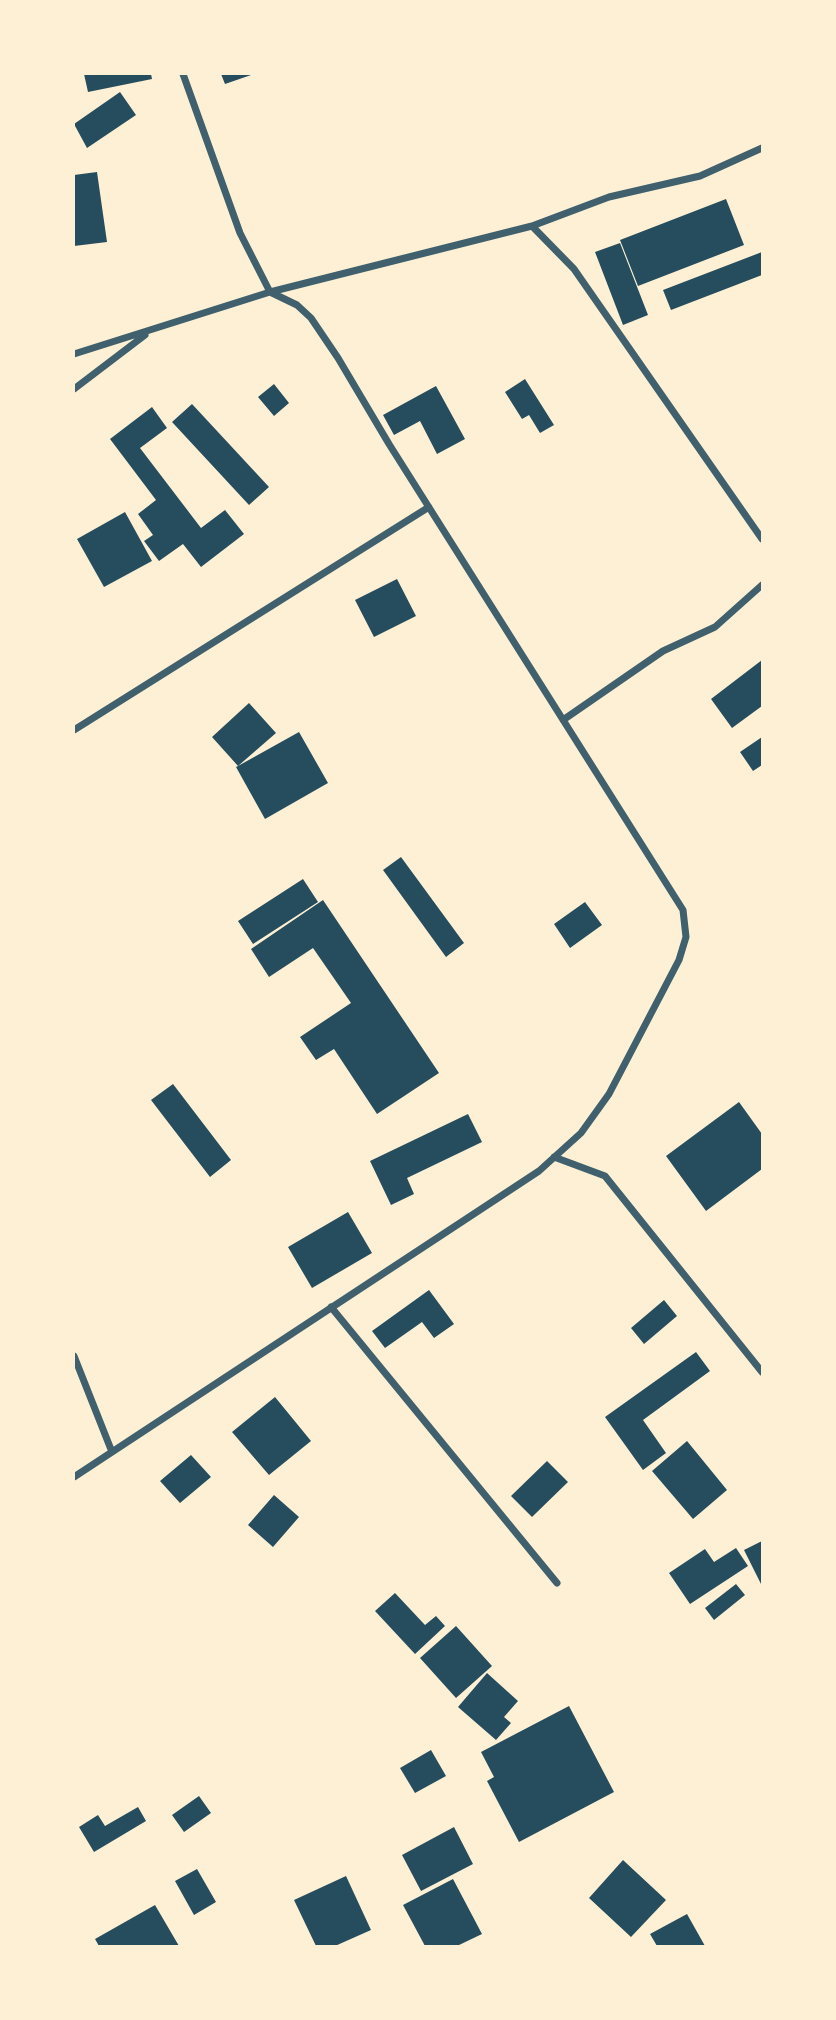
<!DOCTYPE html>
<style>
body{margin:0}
#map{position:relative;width:836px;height:2020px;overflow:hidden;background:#fdf0d5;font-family:Inter,sans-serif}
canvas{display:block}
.frame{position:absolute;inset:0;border:75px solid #fdf0d5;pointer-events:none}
</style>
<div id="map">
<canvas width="836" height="2020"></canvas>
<div class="frame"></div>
</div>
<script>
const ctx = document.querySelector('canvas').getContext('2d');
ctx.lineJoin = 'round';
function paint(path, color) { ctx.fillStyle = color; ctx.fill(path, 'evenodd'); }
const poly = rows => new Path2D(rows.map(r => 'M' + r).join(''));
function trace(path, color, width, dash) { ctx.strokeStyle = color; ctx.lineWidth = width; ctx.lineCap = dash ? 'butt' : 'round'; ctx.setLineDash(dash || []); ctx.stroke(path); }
paint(poly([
 [84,74,151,74,152,79,88,92],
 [221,74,254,74,225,84],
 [120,92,136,115,87,148,74,124],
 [97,172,107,242,74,246,74,175],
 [726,199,744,245,638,286,620,240],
 [620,243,648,315,623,325,595,252],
 [762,252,762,275,671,310,663,290],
 [525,379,554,425,540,433,529,415,522,419,505,392],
 [274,384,289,403,274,416,258,397],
 [436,386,465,439,437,454,420,421,394,435,383,415],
 [192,404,269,487,249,505,172,422],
 [152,407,167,428,140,448,201,528,225,510,244,534,201,567,183,544,159,561,144,541,153,535,138,514,156,500,110,439],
 [125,512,152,561,104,587,77,539],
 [397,579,416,616,374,637,355,600],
 [762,660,762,706,732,728,711,699],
 [249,703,276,733,238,766,299,732,328,783,265,819,236,767,238,766,212,737],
 [762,737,762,765,753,771,740,752],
 [401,857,464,943,446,957,383,870],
 [303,879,318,902,253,944,238,921],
 [323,900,439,1073,377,1114,334,1049,316,1060,300,1037,351,1003,313,948,269,977,251,949],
 [585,902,602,925,570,948,554,924],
 [173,1084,231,1160,210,1177,151,1100],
 [739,1102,762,1134,762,1169,706,1211,666,1156],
 [468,1114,482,1142,407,1178,414,1194,391,1205,370,1161],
 [348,1212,372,1253,312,1288,288,1247],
 [429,1290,454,1324,434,1338,422,1322,385,1348,372,1331],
 [664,1300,677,1316,644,1344,631,1328],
 [696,1352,710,1371,643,1420,666,1453,643,1470,605,1417],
 [275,1397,311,1441,269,1475,232,1432],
 [687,1441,727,1490,693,1519,652,1471],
 [191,1455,211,1477,180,1503,160,1481],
 [547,1461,568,1482,532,1517,511,1496],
 [274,1495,299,1517,273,1547,248,1525],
 [762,1541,762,1586,744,1550],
 [736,1548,748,1566,690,1604,669,1573,705,1549,714,1562],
 [736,1584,745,1595,714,1620,705,1608],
 [395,1593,425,1625,436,1616,445,1626,415,1654,375,1611],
 [456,1626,492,1666,456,1698,420,1658],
 [487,1673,518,1701,504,1717,511,1723,496,1740,458,1707],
 [569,1706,614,1792,519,1842,487,1781,494,1777,481,1752],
 [431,1750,446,1776,415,1793,400,1768],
 [199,1796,211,1813,184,1832,172,1815],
 [138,1807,146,1821,94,1852,79,1827,98,1815,105,1826],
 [454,1827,473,1864,421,1891,402,1855],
 [623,1860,666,1900,631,1937,589,1898],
 [197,1869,216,1902,194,1915,175,1881],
 [346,1876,371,1930,335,1946,316,1946,294,1900],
 [453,1879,482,1934,457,1946,425,1946,403,1905],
 [155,1905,179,1946,99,1946,95,1939],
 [687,1914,705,1946,657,1946,650,1934]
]), '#264d5e');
trace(poly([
 [532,226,609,197,700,176,762,148],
 [74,354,270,292,532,226,574,269,762,539],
 [74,389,145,335],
 [563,720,663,651,715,627,762,585],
 [74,730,429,507],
 [554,1157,605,1176,762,1372],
 [331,1307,557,1583],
 [74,1356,112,1452],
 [74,1477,539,1171,581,1133,609,1094,679,960,686,937,683,910,389,444,338,358,311,318,297,305,270,292,240,233,183,74]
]), '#3f606c', 7);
</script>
